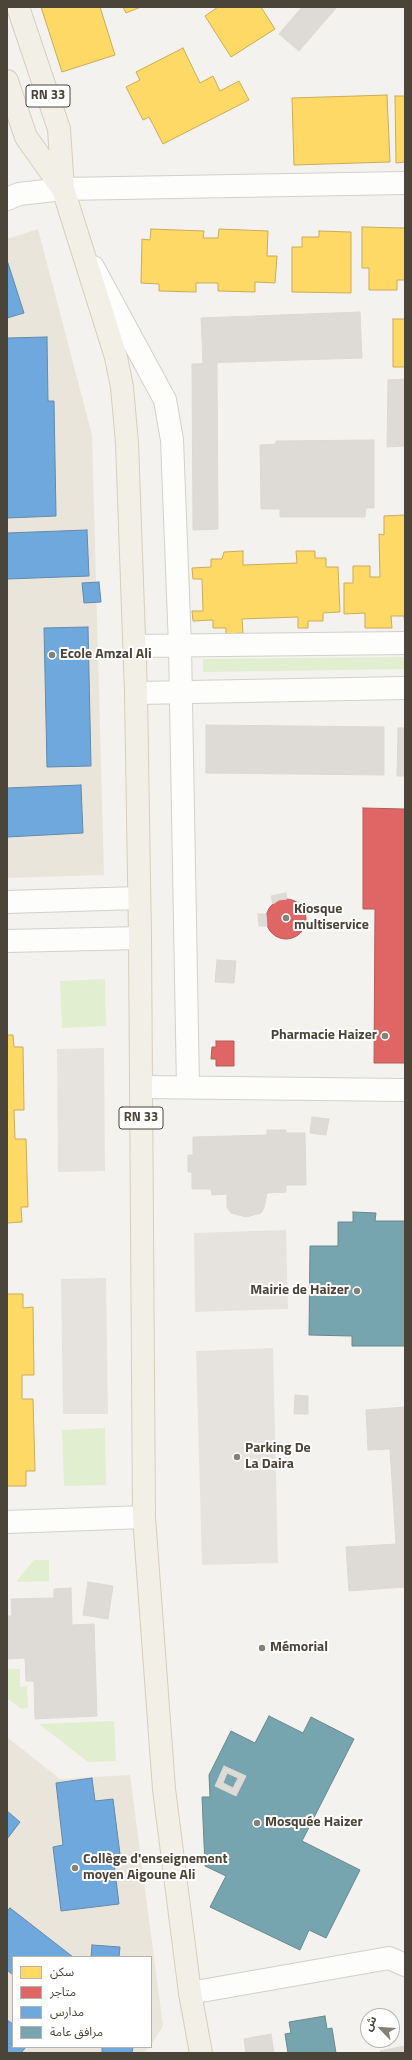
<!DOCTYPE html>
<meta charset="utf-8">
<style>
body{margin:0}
#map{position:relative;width:412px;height:2060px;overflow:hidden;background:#f4f2ee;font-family:"Titillium Web","Noto Sans Arabic",sans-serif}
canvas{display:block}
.frame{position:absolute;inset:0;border:8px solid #4b4439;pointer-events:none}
.legend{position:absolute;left:12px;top:1956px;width:140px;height:92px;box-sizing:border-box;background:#fff;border:1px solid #b7b4b0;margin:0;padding:5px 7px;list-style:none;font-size:12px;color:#4b4439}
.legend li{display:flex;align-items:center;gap:8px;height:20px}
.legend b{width:20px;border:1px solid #b7b4b0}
.north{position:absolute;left:360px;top:2008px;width:40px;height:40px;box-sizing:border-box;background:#fff;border:1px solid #b7b4b0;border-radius:50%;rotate:295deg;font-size:11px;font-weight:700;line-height:16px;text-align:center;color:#4b4439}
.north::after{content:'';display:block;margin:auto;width:14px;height:18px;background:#868178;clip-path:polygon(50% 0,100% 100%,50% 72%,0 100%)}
</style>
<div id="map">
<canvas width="412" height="2060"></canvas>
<div class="frame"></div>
<ul class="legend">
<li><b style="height:11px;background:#ffd966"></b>سكن</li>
<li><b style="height:11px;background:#e06666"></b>متاجر</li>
<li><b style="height:11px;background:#6fa8dc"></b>مدارس</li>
<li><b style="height:11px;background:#76a5af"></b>مرافق عامة</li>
</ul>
<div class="north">ش</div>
</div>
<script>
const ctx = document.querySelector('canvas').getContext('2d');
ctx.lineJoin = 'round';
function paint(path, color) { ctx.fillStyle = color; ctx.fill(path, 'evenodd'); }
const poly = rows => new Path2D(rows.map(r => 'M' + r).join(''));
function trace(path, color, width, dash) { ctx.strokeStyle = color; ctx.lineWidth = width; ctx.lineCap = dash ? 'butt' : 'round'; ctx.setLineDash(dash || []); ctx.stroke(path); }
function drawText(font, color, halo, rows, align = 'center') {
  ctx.font = font + ' "Titillium Web",sans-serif'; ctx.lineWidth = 4; ctx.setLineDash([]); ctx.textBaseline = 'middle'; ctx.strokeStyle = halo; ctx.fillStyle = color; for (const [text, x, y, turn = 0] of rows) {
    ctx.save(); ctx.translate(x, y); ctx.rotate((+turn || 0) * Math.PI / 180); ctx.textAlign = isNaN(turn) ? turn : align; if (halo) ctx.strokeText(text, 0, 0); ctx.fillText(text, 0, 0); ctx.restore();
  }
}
paint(poly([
 [38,229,92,435,104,875,7,878,7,239],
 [7,1737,60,1779,130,1775,163,2026,151,2045,151,1957,13,1957,13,2047,150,2047,143,2053,7,2053]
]), '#eae5da');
paint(poly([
 [405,657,405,669,203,672,203,659],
 [105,979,106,1026,62,1028,60,981],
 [105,1428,106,1485,64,1486,62,1430],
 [34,1560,49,1560,49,1581,16,1582],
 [7,1669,20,1669,20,1687,27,1686,28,1708,21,1709,7,1698],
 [114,1721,116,1761,88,1762,39,1724]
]), '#e1eecf');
paint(poly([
 [104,1048,105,1171,58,1172,57,1049],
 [286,1230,288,1309,195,1312,194,1233],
 [106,1278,108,1414,63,1414,61,1279],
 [273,1348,278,1563,202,1565,196,1351]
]), '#e6e3df');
const homes = poly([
 [41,7,100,7,115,55,62,72,41,7],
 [123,7,141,7,126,13,123,7],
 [218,7,261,7,275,29,231,57,205,16,218,7],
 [183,48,200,83,213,76,220,91,239,81,249,100,163,144,149,117,143,120,126,87,140,80,136,72,183,48],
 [387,95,390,162,294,165,292,98,387,95],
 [395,96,405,96,405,162,396,163,395,96],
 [362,227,405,228,405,280,397,280,397,290,369,290,369,268,362,268,362,227],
 [151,229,204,231,203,238,218,238,219,229,268,231,267,256,277,256,275,283,255,282,255,292,218,291,218,283,196,283,196,292,159,291,159,284,141,283,142,239,150,240,151,229],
 [319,231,351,232,351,293,292,292,292,247,302,247,302,237,319,237,319,231],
 [393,319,405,319,405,367,393,367,393,319],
 [405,515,405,624,404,616,391,616,392,628,365,628,365,613,344,614,344,583,353,583,353,566,370,566,370,577,380,577,379,534,384,535,384,516,405,515],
 [243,551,243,565,297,563,296,551,315,551,315,558,326,558,326,567,338,567,340,612,323,613,323,621,308,621,308,628,298,628,298,617,242,619,243,633,226,634,226,628,213,628,213,620,193,621,192,611,203,611,202,579,193,579,192,568,211,567,211,559,222,559,224,552,243,551],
 [7,1035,13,1035,14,1047,23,1047,24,1110,14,1110,15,1139,26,1139,28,1207,21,1207,22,1222,7,1223,7,1035],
 [7,1294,23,1294,23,1308,33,1307,34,1375,22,1375,22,1399,33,1399,35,1471,26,1471,26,1486,7,1486,7,1294]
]);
paint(homes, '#ffd966');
trace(homes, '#c9ac58', 1);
const shops = poly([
 [363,808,405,809,405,1063,374,1063,375,909,363,909,363,808],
 '266 919a20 20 0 1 1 40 0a20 20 0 1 1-40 0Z',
 [216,1041,234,1041,234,1066,216,1066,216,1059,211,1059,212,1047,216,1047,216,1041]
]);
paint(shops, '#e06666');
trace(shops, '#b35c58', 1);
const schools = poly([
 [7,260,24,313,7,318,7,260],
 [47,337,48,401,54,401,56,516,7,518,7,338,47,337],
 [87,530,89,576,7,579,7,533,87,530],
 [99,582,101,602,84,603,82,583,99,582],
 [88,627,91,766,47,767,44,628,88,627],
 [81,785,83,833,7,837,7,788,81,785],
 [92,1778,95,1801,113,1799,121,1862,114,1863,119,1904,61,1911,53,1847,63,1845,56,1783,92,1778],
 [7,1811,20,1822,7,1839,7,1811],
 [10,1908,73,1957,13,1957,13,1975,7,1970,7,1911,10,1908],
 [92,1945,120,1947,119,1957,91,1957,92,1945],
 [7,2020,13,2024,13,2047,26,2047,21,2053,7,2053,7,2020],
 [102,2047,133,2047,132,2053,102,2053,102,2047]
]);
paint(schools, '#6fa8dc');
trace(schools, '#648aab', 1);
const public = poly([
 [353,1212,376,1213,375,1221,405,1221,405,1346,352,1346,352,1336,309,1335,310,1246,338,1246,338,1222,353,1222,353,1212],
 [269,1716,303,1733,311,1717,354,1739,302,1841,360,1870,326,1938,309,1930,300,1950,210,1907,226,1876,205,1866,202,1797,210,1797,209,1775,231,1731,255,1743,269,1716],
 [325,2016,327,2029,332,2028,336,2053,288,2053,285,2034,291,2033,289,2022,325,2016]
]);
paint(public, '#76a5af');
trace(public, '#69888c', 1);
const building = poly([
 [302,7,337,7,299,51,279,34,302,7],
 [360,312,362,358,203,363,201,318,360,312],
 [217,363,218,529,193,530,192,364,217,363],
 [405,379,405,446,387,447,388,380,405,379],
 [374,440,374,508,366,508,365,517,280,517,280,509,261,509,260,445,276,444,276,441,374,440],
 [206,725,384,727,384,775,206,773,206,725],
 [398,728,405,728,405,776,397,776,398,728],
 [286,893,287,899,279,900,273,904,271,896,286,893],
 [258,914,266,914,267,926,259,926,258,914],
 [217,960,236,961,234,983,215,982,217,960],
 [312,1117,329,1119,326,1135,310,1133,312,1117],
 [267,1130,286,1130,286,1133,305,1133,306,1185,286,1185,286,1192,267,1193,264,1208,261,1213,246,1217,231,1213,227,1207,227,1194,212,1195,211,1189,192,1189,192,1172,188,1172,188,1155,193,1155,193,1137,267,1135,267,1130],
 [295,1395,308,1396,308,1414,294,1414,295,1395],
 [405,1407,405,1587,349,1591,346,1547,396,1544,390,1449,368,1450,366,1410,405,1407],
 [88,1582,113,1586,108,1619,83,1615,88,1582],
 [71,1588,72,1625,94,1624,97,1716,35,1719,34,1681,26,1681,25,1658,7,1659,7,1616,12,1616,11,1599,54,1598,54,1589,71,1588],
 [224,1766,246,1776,236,1796,215,1786,224,1766],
 [227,1773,238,1778,233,1788,223,1783,227,1773],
 [271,2034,274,2053,246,2053,244,2039,271,2034],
 [405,2046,405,2053,381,2053,380,2051,405,2046]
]);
paint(building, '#dedbd6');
trace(building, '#dcd9d4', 1);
const minor = poly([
 [7,199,19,194,63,189,405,183],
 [93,267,165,400,172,440,180,646,188,1087],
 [135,646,405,643],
 [136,693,405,688],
 [7,902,139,898],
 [7,941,140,938],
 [141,1087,405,1090],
 [7,1522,144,1517],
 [190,1993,389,1958,405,1965]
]);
const major = poly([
 [18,7,59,129,63,189,116,357,122,387,127,443,136,693,140,938,144,1517,164,1789,190,1993,201,2053],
 [7,81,26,137,63,189]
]);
trace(minor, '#d2d0cb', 24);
trace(major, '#d6cebb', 24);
trace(minor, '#fdfdfc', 22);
trace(major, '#f2efe6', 22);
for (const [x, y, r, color] of [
 [52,655,4,"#868178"],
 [286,918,4,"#868178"],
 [385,1036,4,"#868178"],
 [357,1291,4,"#868178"],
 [237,1457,4,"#868178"],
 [262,1648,4,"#868178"],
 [257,1823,4,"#868178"],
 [75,1868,4,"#868178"]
]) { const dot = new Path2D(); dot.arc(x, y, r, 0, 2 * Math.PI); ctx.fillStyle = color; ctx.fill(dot); trace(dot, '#fff', 1.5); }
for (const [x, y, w] of [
 [48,96,44],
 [141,1118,44]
]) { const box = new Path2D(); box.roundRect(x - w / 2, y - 11, w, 22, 3); ctx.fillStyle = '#fff'; ctx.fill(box); trace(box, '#4b4439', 1); }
drawText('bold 13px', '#4b4439', null, [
 ["RN 33",48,96],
 ["RN 33",141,1118]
]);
drawText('bold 14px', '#4b4439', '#fff', [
 ["Ecole Amzal Ali",60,655],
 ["Kiosque",294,910],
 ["multiservice",294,926],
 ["Pharmacie Haizer",377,1036,"right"],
 ["Mairie de Haizer",349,1291,"right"],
 ["Parking De",245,1449],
 ["La Daira",245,1465],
 ["Mémorial",270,1648],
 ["Mosquée Haizer",265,1823],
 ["Collège d'enseignement",83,1860],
 ["moyen Aigoune Ali",83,1876]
], 'left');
</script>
